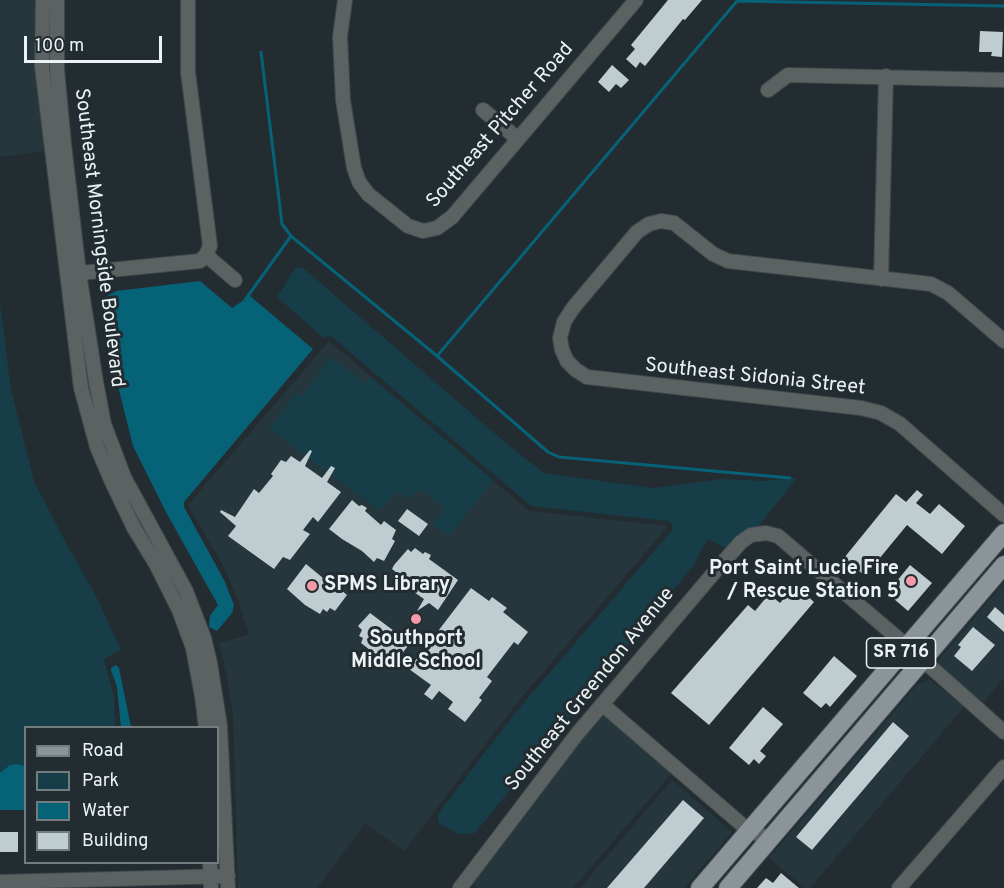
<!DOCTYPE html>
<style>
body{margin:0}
#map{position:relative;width:1004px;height:888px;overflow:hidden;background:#232d31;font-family:Overpass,sans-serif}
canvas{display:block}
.legend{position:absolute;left:24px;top:726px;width:195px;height:138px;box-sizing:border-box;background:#232d31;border:2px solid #737c7f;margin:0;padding:8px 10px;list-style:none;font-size:18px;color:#ecf3f5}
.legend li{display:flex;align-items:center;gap:12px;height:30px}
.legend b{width:30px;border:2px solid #737c7f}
.scale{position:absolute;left:24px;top:36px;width:138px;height:27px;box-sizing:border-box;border:3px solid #ecf3f5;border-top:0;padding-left:8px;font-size:18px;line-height:21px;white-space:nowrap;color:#ecf3f5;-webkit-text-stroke:4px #232d31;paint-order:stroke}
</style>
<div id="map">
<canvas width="1004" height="888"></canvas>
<ul class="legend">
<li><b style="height:8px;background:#8b9599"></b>Road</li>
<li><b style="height:16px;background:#163d48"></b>Park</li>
<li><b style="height:16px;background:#066277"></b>Water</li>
<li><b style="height:16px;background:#bfccd0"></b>Building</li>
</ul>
<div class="scale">100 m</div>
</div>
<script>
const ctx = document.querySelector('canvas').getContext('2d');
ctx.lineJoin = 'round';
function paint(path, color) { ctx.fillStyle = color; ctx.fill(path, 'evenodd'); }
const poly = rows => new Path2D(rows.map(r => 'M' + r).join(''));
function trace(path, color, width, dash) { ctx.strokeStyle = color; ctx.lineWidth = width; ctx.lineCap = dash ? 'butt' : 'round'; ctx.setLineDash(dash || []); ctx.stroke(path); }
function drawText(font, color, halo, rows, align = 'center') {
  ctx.font = font + ' Overpass,sans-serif'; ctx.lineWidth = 6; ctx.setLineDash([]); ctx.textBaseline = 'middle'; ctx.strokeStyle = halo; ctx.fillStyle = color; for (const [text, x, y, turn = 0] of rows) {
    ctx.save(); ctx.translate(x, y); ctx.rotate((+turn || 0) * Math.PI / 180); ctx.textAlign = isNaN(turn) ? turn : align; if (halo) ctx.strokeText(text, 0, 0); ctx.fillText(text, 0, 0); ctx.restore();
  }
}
paint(poly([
 [0,0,38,0,47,151,0,157],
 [329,341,529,511,668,526,520,699,404,851,365,823,317,888,238,888,233,713,226,672,219,643,249,635,239,603,226,571,188,505],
 [1004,583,1004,678,981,705,935,664],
 [929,679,964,707,810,888,805,888,769,858,917,685],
 [602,712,737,827,736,829,675,776,670,775,573,888,478,888,471,882,515,822],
 [672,780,732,832,684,888,580,888]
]), '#25373c');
paint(poly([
 [296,267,303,268,507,444,544,473,653,488,723,479,763,481,797,478,756,529,727,549,708,539,693,566,475,833,458,834,438,822,438,814,515,713,672,530,673,525,668,521,531,506,332,337,327,336,324,338,277,297],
 [0,302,11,390,34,481,67,545,96,596,121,650,104,659,114,697,115,727,26,728,25,794,0,795],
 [331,357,365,383,371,377,493,480,449,536,433,524,445,508,420,489,410,499,398,491,379,510,269,429,296,393,301,397]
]), '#163d48');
paint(poly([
 [200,281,232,308,250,296,313,349,184,502,184,507,224,580,234,605,232,613,217,631,209,627,210,616,218,605,166,512,133,446,113,366,100,300,116,291],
 [116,665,119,668,131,727,121,727,117,687,111,670,111,668],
 [17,764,25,766,25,810,0,810,0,773,10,765]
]), '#066277');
trace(poly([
 [261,52,282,224,291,236,437,356,548,452,559,457,790,478],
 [245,300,291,236],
 [437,356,737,1,1004,6]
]), '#066277', 3);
paint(poly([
 [668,0,702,0,685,20,683,19,645,66,640,62,636,68,626,59,635,49,631,45],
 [980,31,1003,32,1002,57,991,56,992,52,979,52],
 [612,65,629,80,621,88,616,84,609,92,598,82],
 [310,450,312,451,305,466,322,478,331,466,335,468,327,482,341,492,318,522,313,517,303,530,310,534,290,560,283,557,274,569,228,536,236,526,220,512,221,510,235,517,254,489,259,493,273,476,271,474,281,460,286,462,291,456,300,462],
 [917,490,923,495,916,503,930,514,939,504,965,526,942,554,907,525,865,576,844,558,896,494,906,502],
 [352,500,359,506,362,505,367,508,365,511,381,525,384,521,396,530,392,539,395,541,384,561,377,558,374,562,362,551,342,539,329,529],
 [407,509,428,524,419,536,398,521],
 [415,548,423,554,425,552,431,555,429,559,458,580,438,610,429,603,417,611,424,599,392,577,397,573,392,569,394,565,408,549,411,552],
 [306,564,323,578,325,576,347,595,335,611,330,608,327,612,323,609,320,614,305,605,287,589],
 [910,565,932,583,908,611,887,593],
 [795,585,814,602,709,725,671,693,748,605,755,611,769,594,780,603],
 [471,588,489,601,492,597,507,608,503,612,528,632,518,645,514,642,487,677,492,681,479,698,482,700,465,722,448,709,453,702,439,691,432,700,424,694,431,685,409,669],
 [995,607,1004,615,1004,632,987,617],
 [370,613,410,643,392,667,361,643,363,638,359,636,362,630,358,626],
 [973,627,995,645,972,671,954,656,961,647,958,645],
 [834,656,857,676,830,707,826,703,821,708,803,693],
 [763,707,783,724,760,751,766,756,759,764,754,759,749,765,729,748],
 [893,722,909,736,812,850,796,837],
 [683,800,704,818,644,888,607,888],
 [0,832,18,832,18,852,0,852],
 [781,873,799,888,757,888,766,878,773,883]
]), '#bfccd0');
const minor = poly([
 [43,0,42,67,81,388,97,447,111,480,134,528,156,564,179,610,193,648,202,696,206,728],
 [57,0,57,69,64,144,79,273,96,382,104,424,124,477,186,591,204,638,210,663,220,726,228,888],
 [188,0,188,72,210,246,206,255],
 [345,0,340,37,343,100,354,168,359,182,368,194,408,226,423,231,437,228,452,217,636,0],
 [768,90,788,75,1004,80],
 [483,110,518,139],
 [206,255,235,280],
 [70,274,200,261,206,255],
 [881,279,886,76],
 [1004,341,948,293,931,284,728,261,713,254,674,223,661,221,649,224,637,232,573,308,564,322,560,338,562,350,567,361,576,370,587,377,861,408,881,413,900,424,1004,515],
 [924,661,1004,732],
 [602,704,748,830,770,839],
 [210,862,211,888],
 [0,882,228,876],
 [460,888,577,734,718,568,741,542,751,535,766,533,778,536,907,646],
 [899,888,1004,767]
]);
const major = poly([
 [700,888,1004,533],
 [728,888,1004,565]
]);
trace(minor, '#3f494c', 16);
trace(major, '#3f494c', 20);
trace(minor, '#5c6162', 14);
trace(major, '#8b9599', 18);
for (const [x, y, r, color] of [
 [911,581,6,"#f39aa8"],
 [312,586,6,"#f39aa8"],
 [416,619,6,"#f39aa8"]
]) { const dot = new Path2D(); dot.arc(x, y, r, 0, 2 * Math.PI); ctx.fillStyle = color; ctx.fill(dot); trace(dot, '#232d31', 2); }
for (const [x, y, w] of [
 [901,653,69]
]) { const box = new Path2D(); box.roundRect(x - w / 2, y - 15, w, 30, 4.5); ctx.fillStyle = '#232d31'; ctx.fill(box); trace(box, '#ecf3f5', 1.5); }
drawText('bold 18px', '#ecf3f5', null, [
 ["SR 716",901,653]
]);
drawText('20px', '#ecf3f5', '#232d31', [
 ["Southeast Pitcher Road",501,126,-49],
 ["Southeast Morningside Boulevard",98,238,83],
 ["Southeast Sidonia Street",755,378,6],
 ["Southeast Greendon Avenue",591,690,-51]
]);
drawText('bold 20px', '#ecf3f5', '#232d31', [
 ["Port Saint Lucie Fire",899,570],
 ["/ Rescue Station 5",899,593],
 ["SPMS Library",324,586,"left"],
 ["Southport",416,640,"center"],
 ["Middle School",416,663,"center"]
], 'right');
</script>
